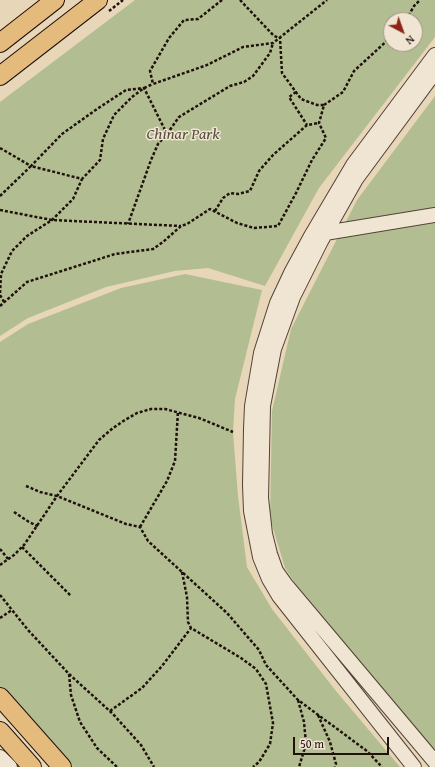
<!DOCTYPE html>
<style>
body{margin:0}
#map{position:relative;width:435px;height:767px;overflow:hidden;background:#e8d6b9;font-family:"Gentium Book Plus",serif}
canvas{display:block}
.north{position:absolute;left:383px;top:12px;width:40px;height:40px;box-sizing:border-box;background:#f0e4d2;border:1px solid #9d9083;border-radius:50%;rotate:139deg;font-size:11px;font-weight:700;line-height:16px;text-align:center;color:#21110c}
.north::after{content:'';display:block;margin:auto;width:14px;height:18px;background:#8f2418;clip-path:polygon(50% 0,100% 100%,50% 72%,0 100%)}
.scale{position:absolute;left:293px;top:737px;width:96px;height:18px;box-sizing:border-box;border:2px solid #21110c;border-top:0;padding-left:5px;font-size:12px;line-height:14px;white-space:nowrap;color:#21110c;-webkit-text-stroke:3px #f0e4d2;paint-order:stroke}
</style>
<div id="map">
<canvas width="435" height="767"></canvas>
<div class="north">N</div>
<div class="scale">50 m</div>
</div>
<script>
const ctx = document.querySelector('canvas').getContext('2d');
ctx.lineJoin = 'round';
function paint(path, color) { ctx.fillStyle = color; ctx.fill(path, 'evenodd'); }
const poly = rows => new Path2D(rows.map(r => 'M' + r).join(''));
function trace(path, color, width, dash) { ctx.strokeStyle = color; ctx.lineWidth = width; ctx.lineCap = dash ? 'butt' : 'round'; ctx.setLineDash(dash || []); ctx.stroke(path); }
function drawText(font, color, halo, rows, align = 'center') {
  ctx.font = font + ' "Gentium Book Plus",serif'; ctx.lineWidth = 3; ctx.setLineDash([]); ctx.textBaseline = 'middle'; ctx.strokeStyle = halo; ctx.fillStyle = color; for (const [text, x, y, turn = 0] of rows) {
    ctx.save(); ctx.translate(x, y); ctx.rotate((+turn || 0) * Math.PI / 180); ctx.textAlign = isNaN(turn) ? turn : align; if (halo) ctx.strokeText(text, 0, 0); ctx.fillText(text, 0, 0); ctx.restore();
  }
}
paint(poly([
 [135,0,435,0,435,37,319,188,265,286,208,268,175,271,106,287,28,318,0,336,0,102],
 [391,20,415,20,415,44,391,44],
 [435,96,435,761,319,619,285,568,270,518,272,411,291,329,357,200],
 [185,274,262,290,235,399,233,432,238,496,247,567,272,609,336,691,400,767,73,767,0,687,0,342,28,324,121,288]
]), '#b2be92');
const minor = poly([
 [435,72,356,179,321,241,293,297,274,349,263,406,261,498,265,534,270,554,276,571,286,585,435,762],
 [325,233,435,215],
 [0,757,10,767],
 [414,767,279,596,269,579,260,557,251,511,250,485,251,429,252,406,261,353,277,303,292,271,311,236,353,165,435,55]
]);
const major = poly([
 [0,43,55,0],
 [0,76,98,0],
 [0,697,62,767],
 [0,731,32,767]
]);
trace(minor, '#534237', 16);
trace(major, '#21110c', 20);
trace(poly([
 [222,0,198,19,184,20,169,38,150,71,153,84,207,65,243,47,273,43,327,0],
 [240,0,274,36,280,38],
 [109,11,123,0],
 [406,20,414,6,420,0],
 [296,92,289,97,307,125],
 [324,105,343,92,354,71,391,37],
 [167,134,179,117,230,86,244,82,253,76,270,53,273,43],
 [0,148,31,166,62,134,97,109,126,90,144,88,167,134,158,144,151,160,128,224],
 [0,196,31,166,82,179,100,160,103,139,114,115,132,97,144,88,153,84],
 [0,210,52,220,181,226],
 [215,211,223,198,230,193,238,194,250,191,259,171,273,155,307,125,319,123],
 [4,302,0,295,1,274,12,251,27,236,52,220,73,199,82,179],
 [0,306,27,282,115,254,153,249,163,242,181,226,187,224,210,209,237,223,254,228,278,226,296,193,312,160,326,138,319,123,324,105,317,105,301,99,282,73,280,38],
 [26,486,40,492,57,496,126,524,140,527,148,541,227,613,259,650,266,665,298,700,367,751,382,767],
 [14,512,29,522,38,526],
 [140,527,167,481,175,461,178,411],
 [22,547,71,596],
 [0,549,8,559],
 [0,565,14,555,24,545,57,496,99,440,113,428,125,420,137,413,151,409,165,409,199,418,233,432],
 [182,572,187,597,188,622,191,628,241,658,256,669,266,684,273,723,270,744,259,762,253,767],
 [0,595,28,630,69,674,71,695,80,722,97,748,117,767],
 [0,618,12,610],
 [69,674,113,714,141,745,154,767],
 [298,700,304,722,306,744,299,767],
 [110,711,142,688,162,666,191,628],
 [318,715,330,742,336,764,335,767]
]), '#21110c', 2.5, [3, 2]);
trace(minor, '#f0e4d2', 14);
trace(major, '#e4bb7c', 18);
drawText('italic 16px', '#544e3b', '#f0e4d2', [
 ["Chinar Park",183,135]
]);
</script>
